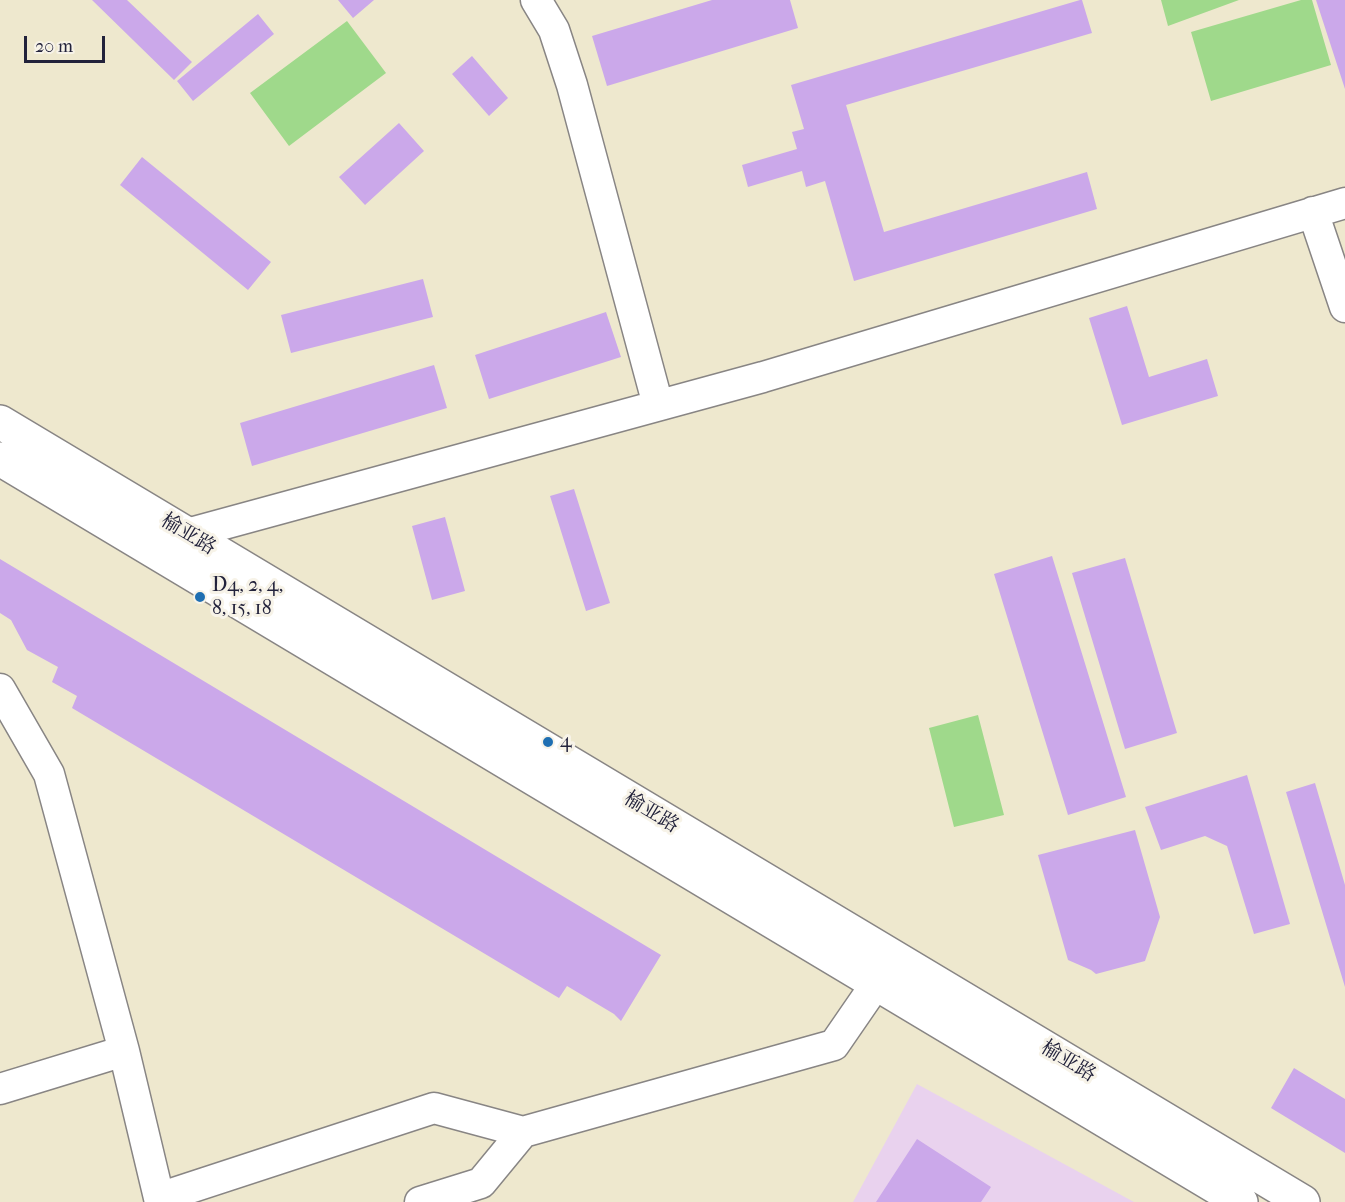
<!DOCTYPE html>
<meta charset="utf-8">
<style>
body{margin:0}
#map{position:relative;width:1345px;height:1202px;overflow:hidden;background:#eee8ce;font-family:"IM FELL French Canon",serif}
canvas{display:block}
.scale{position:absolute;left:24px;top:36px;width:81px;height:27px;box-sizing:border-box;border:3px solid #22223b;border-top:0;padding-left:8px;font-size:18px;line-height:21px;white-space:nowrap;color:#22223b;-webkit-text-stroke:4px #f7f3e8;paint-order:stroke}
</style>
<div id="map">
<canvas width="1345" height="1202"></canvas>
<div class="scale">20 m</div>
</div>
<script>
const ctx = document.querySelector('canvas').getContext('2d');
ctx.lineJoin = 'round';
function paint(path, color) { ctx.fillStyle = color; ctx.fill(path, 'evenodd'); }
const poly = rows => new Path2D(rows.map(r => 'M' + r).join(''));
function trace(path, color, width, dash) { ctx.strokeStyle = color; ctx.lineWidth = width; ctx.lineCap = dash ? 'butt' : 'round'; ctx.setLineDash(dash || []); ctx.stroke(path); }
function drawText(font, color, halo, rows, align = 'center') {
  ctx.font = font + ' "IM FELL French Canon","Noto Serif SC",serif'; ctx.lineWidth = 6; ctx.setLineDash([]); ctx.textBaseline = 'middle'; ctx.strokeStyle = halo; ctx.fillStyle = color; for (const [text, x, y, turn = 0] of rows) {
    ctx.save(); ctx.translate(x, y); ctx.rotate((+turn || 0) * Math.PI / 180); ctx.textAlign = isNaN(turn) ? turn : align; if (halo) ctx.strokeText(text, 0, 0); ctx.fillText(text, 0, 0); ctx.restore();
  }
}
paint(poly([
 [917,1084,1134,1202,853,1202]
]), '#e9d2ee');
paint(poly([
 [1161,0,1239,0,1168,26],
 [1301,0,1312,0,1331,65,1211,101,1191,32],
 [347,21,386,73,289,146,250,93],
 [978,715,1004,815,954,827,929,728]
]), '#9fd98b');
paint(poly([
 [92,0,127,0,192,62,174,80],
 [338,0,374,0,353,18],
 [712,0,790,0,798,28,607,86,592,36],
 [1080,0,1082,0,1092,33,846,105,884,232,1087,172,1097,209,854,281,825,181,806,187,802,171,748,187,742,165,797,149,792,132,804,129,791,85],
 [1316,0,1345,0,1345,89],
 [258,14,274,34,193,101,177,81],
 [472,56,508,98,489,116,452,74],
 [399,123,424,151,365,205,339,177],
 [142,157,271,262,248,290,120,185],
 [423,279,433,317,291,353,281,315],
 [1127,306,1149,377,1207,359,1218,396,1122,425,1089,318],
 [606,312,621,357,489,399,475,355],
 [434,365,447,408,252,466,240,423],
 [574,489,610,603,586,611,550,496],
 [445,517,465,591,432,600,412,526],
 [1052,556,1126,797,1068,815,994,574],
 [1125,558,1177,733,1125,749,1072,573],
 [0,559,661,955,621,1021,614,1014,567,986,559,998,72,708,77,696,52,682,58,667,27,650,11,620,0,613],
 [1247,775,1290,924,1254,934,1227,846,1205,836,1161,850,1145,807],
 [1315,783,1345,885,1345,987,1286,792],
 [1135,830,1160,917,1145,961,1096,974,1091,970,1068,960,1038,855],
 [1294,1068,1345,1099,1345,1153,1271,1108],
 [917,1139,991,1187,981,1202,876,1202]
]), '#cba8ea');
const minor = poly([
 [536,0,554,30,572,85,658,405],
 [1313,212,1345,307],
 [187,534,763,377,1345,203],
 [0,689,49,774,124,1051,160,1202],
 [0,1089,124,1051],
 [159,1198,434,1108,523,1132,834,1045,876,984],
 [420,1202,481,1183,523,1132]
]);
const highway = poly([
 [0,422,1303,1202],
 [0,459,1241,1202]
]);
trace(minor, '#888584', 33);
trace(highway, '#888584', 36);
trace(minor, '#fff', 30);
trace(highway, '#fff', 33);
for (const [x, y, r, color] of [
 [200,597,6,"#1f6fb2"],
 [548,742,6,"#1f6fb2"]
]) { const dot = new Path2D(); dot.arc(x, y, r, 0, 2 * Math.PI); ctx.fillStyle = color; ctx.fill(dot); trace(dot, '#f7f3e8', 2); }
drawText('20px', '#22223b', '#f7f3e8', [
 ["榆亚路",188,535,31],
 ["榆亚路",651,813,31],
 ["榆亚路",1068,1062,31]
]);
drawText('20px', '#22223b', '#f7f3e8', [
 ["D4, 2, 4,",212,586],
 ["8, 15, 18",212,609],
 ["4",560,742]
], 'left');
</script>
